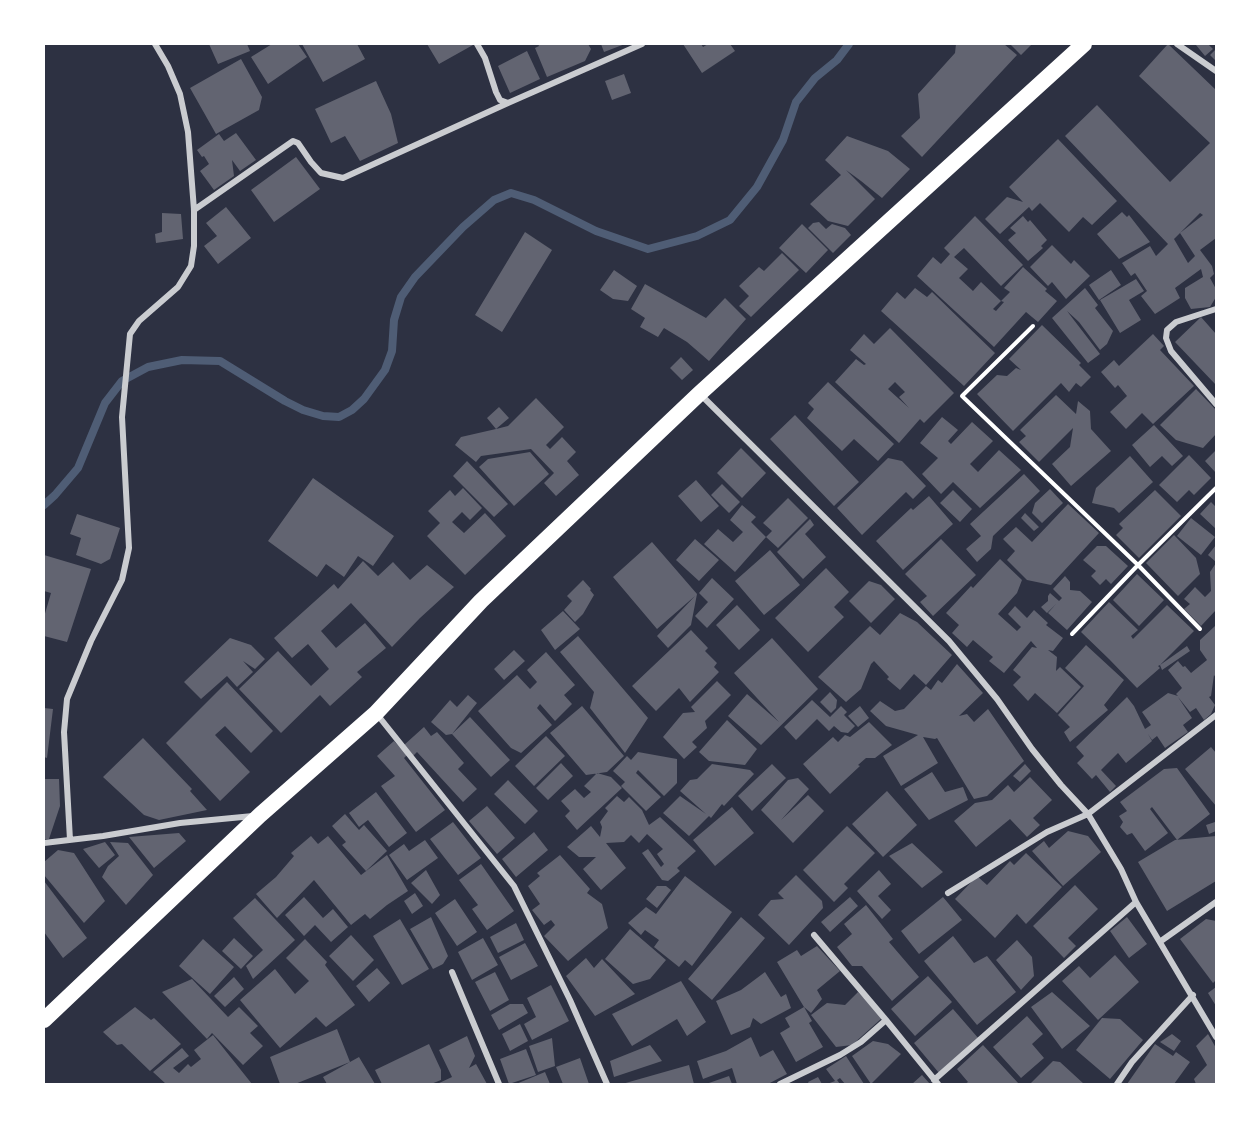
<!DOCTYPE html>
<style>
body{margin:0}
#map{position:relative;width:1260px;height:1128px;overflow:hidden;background:#2d3142;font-family:Raleway,sans-serif}
canvas{display:block}
.frame{position:absolute;inset:0;border:45px solid #fff;pointer-events:none}
</style>
<div id="map">
<canvas width="1260" height="1128"></canvas>
<div class="frame"></div>
</div>
<script>
const ctx = document.querySelector('canvas').getContext('2d');
ctx.lineJoin = 'round';
const poly = rows => new Path2D(rows.map(r => 'M' + r).join(''));
function trace(path, color, width, dash) { ctx.strokeStyle = color; ctx.lineWidth = width; ctx.lineCap = dash ? 'butt' : 'round'; ctx.setLineDash(dash || []); ctx.stroke(path); }
function paint(path, color) { ctx.fillStyle = color; ctx.fill(path, 'evenodd'); }
trace(poly([
 [44,505,55,495,78,468,105,403,122,381,148,367,182,360,220,361,285,401,303,410,323,416,339,417,352,410,364,399,385,370,392,351,394,320,401,297,415,277,463,227,494,200,511,193,534,200,596,231,648,249,697,236,730,220,757,187,783,140,796,102,815,78,837,60,849,44]
]), '#4f5d75', 8);
paint(poly([
 [209,44,247,44,250,51,218,64],
 [272,44,298,44,307,57,268,84,251,57],
 [302,44,357,44,365,59,323,82],
 [427,44,472,44,473,45,439,64],
 [538,44,588,44,591,49,585,61,547,77,535,48,539,46],
 [601,44,625,44,604,52],
 [683,44,701,44,703,47,708,44,730,44,735,51,702,73],
 [956,44,1004,44,1017,55,922,157,901,136,920,118,918,94,955,53],
 [1010,44,1032,44,1021,55],
 [1168,44,1216,90,1216,238,1200,250,1212,266,1214,274,1210,278,1216,289,1216,297,1210,307,1191,309,1185,298,1185,288,1203,277,1201,269,1175,288,1180,298,1155,314,1141,296,1147,291,1135,273,1131,276,1122,263,1150,246,1156,256,1168,244,1065,136,1097,105,1170,182,1210,143,1139,76],
 [1200,213,1203,215,1180,233],
 [1180,233,1195,256,1188,263,1174,239],
 [1197,44,1208,44,1213,49,1205,56,1196,45],
 [1216,49,1216,61,1210,55],
 [527,51,540,79,510,93,498,66],
 [241,59,262,97,259,110,216,134,190,88],
 [624,74,631,93,612,100,605,81],
 [376,81,391,114,398,143,360,161,345,136,331,143,315,109],
 [236,133,256,160,240,171,232,160,234,176,214,190,200,171,209,164,204,156,202,157,197,150,219,134,224,141],
 [847,136,888,151,910,169,882,198,861,181,846,170,875,199,848,226,828,221,810,204,841,175,825,160],
 [1058,139,1117,201,1092,225,1083,217,1069,232,1040,203,1032,211,1029,207,1000,234,985,219,1007,197,1023,202,1009,187],
 [296,157,320,189,274,222,251,190],
 [226,207,251,238,218,264,204,246,217,236,206,223],
 [1122,212,1127,217,1129,215,1150,242,1119,259,1097,234],
 [162,213,181,214,183,239,156,243,155,234,162,232],
 [975,216,1023,265,1001,286,964,248,954,257,968,269,959,278,973,291,981,282,1001,301,1010,292,1004,288,1023,267,1047,289,1045,291,1057,301,1038,322,1026,312,994,347,917,276,933,257,941,264,950,254,944,248],
 [1001,301,1004,302,996,311,993,309],
 [1023,216,1028,222,1030,220,1047,240,1041,246,1043,248,1028,261,1008,240,1016,233,1010,228],
 [819,222,826,229,832,224,845,228,851,235,833,253,808,228,813,223],
 [802,224,828,250,806,273,779,248],
 [525,232,552,250,502,332,475,315],
 [1052,245,1071,264,1074,260,1090,276,1066,299,1052,282,1048,286,1030,267],
 [782,253,799,270,751,317,739,306,749,296,739,286,759,267,764,271],
 [614,270,637,286,628,301,613,299,600,290],
 [1111,270,1121,285,1099,300,1089,285],
 [1136,279,1144,291,1129,300,1141,320,1120,333,1100,300],
 [645,284,706,318,725,298,746,319,709,361,687,342,664,328,658,337,640,327,645,318,631,309],
 [915,288,927,297,932,292,995,353,964,386,881,311,897,292,905,299],
 [1085,288,1098,305,1095,308,1113,331,1107,344,1100,350,1079,322,1067,311,1100,354,1088,363,1052,318],
 [1201,317,1216,334,1216,385,1175,342],
 [1042,325,1081,363,1079,365,1091,377,1081,387,1076,383,1069,392,1061,383,1013,431,977,394,997,375,1007,376,1016,368,1021,370,1009,359],
 [890,328,954,393,924,423,920,419,899,443,835,382,856,359,864,365,866,364,850,350,864,334,874,344],
 [895,382,905,392,899,397,909,408,888,389],
 [1153,334,1164,346,1160,350,1194,386,1153,424,1142,413,1126,429,1110,412,1127,396,1118,385,1115,388,1101,372,1114,360,1119,366],
 [681,357,693,370,682,380,670,368],
 [828,382,894,444,878,461,854,439,842,451,807,418,814,409,808,403],
 [1196,389,1216,410,1216,434,1203,448,1176,440,1160,425],
 [1056,395,1076,414,1078,401,1090,411,1091,429,1111,451,1071,486,1052,464,1070,447,1073,428,1039,462,1019,442,1026,436,1020,430],
 [536,398,564,427,546,445,550,449,562,437,576,452,567,461,579,475,556,496,544,483,554,473,531,449,481,456,476,462,455,445,461,437,496,429,487,418,499,407,509,418,496,429,508,426],
 [795,415,859,482,834,506,770,439],
 [942,417,958,430,948,441,951,444,972,422,993,441,970,464,978,472,999,450,1021,470,980,508,953,482,941,494,922,474,938,458,920,443],
 [1154,425,1183,456,1172,466,1162,456,1150,467,1132,445],
 [741,448,766,473,742,498,717,473],
 [1216,450,1216,473,1205,461],
 [530,452,549,474,514,506,479,467,488,459],
 [1189,455,1211,478,1194,495,1189,490,1177,502,1159,485],
 [1130,456,1153,482,1119,513,1114,508,1092,503,1096,488],
 [888,458,902,461,926,486,913,499,906,492,862,535,837,508],
 [467,461,508,504,494,517,453,476],
 [1024,474,1040,491,993,536,991,549,977,562,966,549,981,536,970,524],
 [313,478,394,536,373,566,358,556,344,577,326,564,317,577,268,541],
 [696,480,719,506,701,522,678,496],
 [722,484,740,502,729,513,711,495],
 [463,488,482,508,470,520,462,512,452,522,464,533,485,513,506,536,465,575,427,536,440,523,428,511,450,490,455,496],
 [1050,489,1063,503,1042,523,1032,513,1035,503],
 [953,490,972,509,960,522,940,503],
 [1155,490,1181,516,1139,558,1116,535,1123,528,1119,524],
 [929,496,953,524,903,570,876,541,911,508,913,510],
 [788,498,808,518,778,548,766,537,735,572,704,544,718,529,733,542,743,532,730,520,742,505,756,517,751,522,766,537,772,531,763,523],
 [1211,502,1216,507,1216,529,1200,514],
 [1068,504,1099,533,1051,585,1027,580,1007,560,1015,551,1003,539,1016,527,1032,542],
 [1025,513,1039,527,1034,531,1021,518],
 [77,514,120,528,110,559,101,564,76,555,81,538,70,534],
 [1191,518,1215,537,1201,555,1177,536],
 [810,519,814,525,805,534,826,557,803,579,777,552],
 [1174,535,1196,558,1200,574,1178,596,1146,563],
 [695,539,719,560,699,581,676,560],
 [941,539,976,575,933,616,920,602,927,596,905,574],
 [652,542,697,594,691,625,668,648,657,636,695,596,657,629,613,577],
 [1216,545,1216,562,1208,555],
 [1097,546,1106,546,1128,566,1111,584,1106,579,1100,585,1091,576,1096,571,1083,560],
 [770,550,800,585,764,615,735,581],
 [44,555,91,569,67,642,44,636,44,617,51,593,44,591],
 [1000,559,1022,580,1017,593,998,614,1017,631,1021,627,1008,614,1015,606,1027,618,1034,610,1048,623,1046,625,1063,638,1053,651,1048,650,1057,657,1056,671,1060,667,1081,687,1057,713,1035,693,1028,701,1013,685,1021,677,1013,670,1032,647,1037,648,1031,641,1004,673,989,661,993,657,973,640,967,647,952,633,959,625,946,613,971,586,973,588],
 [363,561,378,576,393,562,410,580,427,565,454,587,420,618,392,647,351,603,321,631,336,648,365,623,386,648,357,672,362,677,330,706,320,695,281,733,239,689,278,651,311,686,329,669,308,644,292,658,274,638,334,584,338,589],
 [1216,563,1216,610,1201,626,1184,609,1190,604,1184,599,1195,587,1205,597,1211,591,1210,572],
 [826,568,849,592,834,607,844,617,808,652,775,618],
 [1137,574,1164,600,1139,626,1113,600],
 [1065,576,1070,582,1070,590,1080,591,1092,602,1067,630,1048,613,1056,604,1047,613,1041,607,1048,601,1048,596,1050,593,1059,601,1062,598,1053,589],
 [712,578,734,599,707,628,695,616,708,602,699,593],
 [583,580,591,589,590,590,594,595,583,614,575,622,564,610,572,601,567,596],
 [869,581,881,585,895,599,871,623,849,601],
 [1109,602,1138,630,1131,636,1133,639,1167,605,1194,631,1160,665,1187,646,1190,651,1162,670,1160,665,1158,666,1160,668,1137,688,1109,659,1081,632],
 [737,605,760,630,739,650,716,625],
 [563,611,580,629,555,650,541,630],
 [900,613,917,622,952,655,926,685,914,674,900,690,887,679,889,677,874,661,871,664,861,689,846,702,818,677,870,626,880,635],
 [1215,626,1216,627,1216,678,1214,675,1211,696,1209,697,1215,705,1211,714,1204,720,1196,708,1190,712,1178,697,1192,718,1183,725,1188,732,1165,748,1157,736,1152,740,1148,734,1152,741,1126,763,1118,753,1101,770,1116,786,1110,792,1096,775,1092,779,1077,763,1084,756,1076,747,1127,697,1134,706,1145,729,1151,725,1142,712,1168,693,1178,696,1176,694,1182,688,1168,670,1178,661,1183,667,1185,666,1191,673,1207,660,1200,650,1200,640],
 [691,630,708,648,705,651,717,663,714,667,719,672,690,702,679,688,656,711,632,686],
 [578,636,648,718,625,753,590,708,594,692,560,652],
 [230,638,251,645,265,659,255,669,243,661,253,672,237,687,227,676,201,699,184,682],
 [772,638,818,689,761,745,728,716,747,694,779,722,734,673],
 [1086,645,1124,680,1104,705,1108,710,1070,742,1064,732,1070,727,1058,715,1084,686,1065,668],
 [514,650,525,661,504,680,494,669],
 [546,652,575,685,564,695,572,704,555,721,540,704,537,708,552,725,521,753,511,748,478,711,517,675,530,689,537,682,527,670],
 [957,664,983,693,959,716,967,714,974,722,988,709,1024,761,987,796,974,799,937,738,935,739,923,737,938,763,901,786,883,756,918,735,886,726,870,711,880,701,895,711,904,709,926,686,931,690,938,680,942,683],
 [717,681,731,695,705,721,707,728,692,742,697,747,684,759,663,737,683,713,695,712,691,707],
 [227,682,273,731,251,753,225,726,215,735,250,772,220,801,166,743],
 [830,692,837,700,836,708,831,713,820,702],
 [468,695,477,703,452,734,446,735,431,722,450,700,457,707],
 [812,700,830,717,841,706,847,712,844,715,855,726,848,733,841,732,834,726,829,731,817,719,796,740,784,727],
 [582,706,624,756,607,772,586,775,550,733],
 [860,706,869,718,858,727,848,716],
 [44,708,53,709,47,758,44,757],
 [470,717,510,760,491,777,452,734],
 [727,720,757,749,745,765,709,761,699,752],
 [869,722,892,745,875,758,866,758,858,765,860,766,830,794,803,764,833,737,838,742,845,735,850,737],
 [424,727,431,736,437,732,464,763,458,769,477,789,463,802,417,752,413,756,404,745],
 [546,736,565,756,534,786,515,766],
 [143,738,192,789,190,791,207,810,159,820,144,815,103,777],
 [394,741,407,755,404,758,445,810,416,832,381,786,395,776,377,756],
 [1211,747,1216,753,1216,806,1185,769],
 [638,752,677,759,677,783,664,796,638,770,636,773,661,797,646,811,621,786,625,782,613,771,627,756,631,760],
 [561,763,573,776,548,800,536,788],
 [712,764,750,770,754,774,724,806,722,804,711,818,709,816,689,836,663,813,680,796,706,814,680,791,690,780,697,779],
 [772,764,786,778,752,811,738,796],
 [1025,764,1031,771,1020,782,1013,776],
 [1177,768,1210,814,1177,840,1152,807,1150,809,1168,833,1145,851,1132,833,1127,835,1120,827,1123,822,1119,816,1127,811,1120,802,1164,769],
 [932,772,945,792,963,787,968,800,929,820,904,789],
 [597,773,611,777,622,788,577,830,565,816,570,811,561,801,575,789,584,798,591,792,584,786],
 [1030,777,1052,800,1033,818,1040,825,1027,837,1010,819,976,847,954,821,975,803,992,800,1008,785,1014,792],
 [798,778,809,789,781,820,808,795,824,811,793,843,761,810,788,780],
 [44,779,59,779,60,806,49,839,44,839],
 [508,780,538,811,525,824,494,794],
 [887,791,917,825,883,857,852,824],
 [376,792,407,833,389,847,368,820,359,827,349,813],
 [617,796,624,802,629,797,642,810,649,825,660,817,696,851,677,868,680,871,668,881,662,880,642,853,648,849,661,867,664,864,657,854,663,849,647,834,639,843,631,835,624,842,606,843,626,868,601,890,583,869,596,857,579,857,567,847,591,826,600,837,602,827,600,822,608,811,605,808],
 [487,806,515,838,497,854,469,821],
 [732,807,754,833,715,866,693,840],
 [345,814,359,830,364,825,387,851,366,871,342,845,346,842,332,826],
 [453,822,481,858,458,875,430,839],
 [1215,822,1216,831,1209,834,1206,825],
 [847,826,875,853,844,884,848,888,834,902,803,870],
 [1068,831,1088,836,1101,852,1063,886,1032,851,1044,841,1049,848],
 [534,832,548,850,516,877,502,859],
 [179,833,186,841,154,868,129,837],
 [311,836,318,844,328,836,361,875,387,855,408,891,387,905,370,919,365,914,351,925,314,880,277,918,256,894,276,877,294,856,291,853],
 [1216,836,1216,881,1167,911,1138,862,1175,840],
 [425,840,438,858,407,880,389,855,404,844,409,851],
 [105,842,115,855,99,868,83,849],
 [110,842,128,843,153,875,126,905,102,877,108,866,119,856],
 [912,843,943,872,922,888,889,856],
 [58,850,74,853,105,901,84,923,44,875,44,862],
 [1026,853,1062,887,1026,924,1017,914,995,938,955,899,977,876,987,885,1010,861,1014,865],
 [560,855,590,889,587,893,602,904,608,928,568,961,544,936,555,925,551,920,544,925,532,910,540,904,528,886,540,876,537,873],
 [481,864,514,911,487,930,472,909,478,905,459,880],
 [426,870,440,895,432,904,411,883],
 [879,870,891,884,878,896,891,910,882,919,857,891],
 [796,875,822,901,823,908,789,945,758,915,771,900,784,899,778,893],
 [685,876,732,912,692,966,685,960,679,967,654,947,659,940,645,930,641,935,628,923,646,907,656,914],
 [44,881,87,938,63,958,44,932],
 [1075,885,1098,909,1068,938,1076,946,1064,958,1033,926],
 [657,886,666,886,671,890,657,908,646,899],
 [415,893,423,906,412,914,404,901],
 [304,897,323,918,333,909,348,927,331,942,315,925,304,936,285,915],
 [850,897,858,906,830,932,821,922],
 [943,897,962,920,919,954,901,931],
 [255,898,295,940,253,979,246,966,263,950,233,918],
 [455,899,477,932,457,946,435,913],
 [866,905,893,939,889,942,919,977,892,1001,862,966,852,966,837,947,852,934,844,924],
 [431,917,448,956,443,964,433,969,410,929],
 [741,917,765,938,712,1000,688,979],
 [1127,917,1147,944,1129,958,1110,931],
 [400,919,429,969,402,985,373,936],
 [1206,919,1216,921,1216,980,1213,983,1180,939],
 [516,923,524,940,498,953,490,937],
 [630,929,666,960,650,979,633,984,605,959],
 [351,935,374,960,353,981,329,956],
 [953,936,974,963,987,956,1016,992,977,1025,924,961],
 [234,938,253,956,241,969,222,951],
 [483,938,498,965,472,980,458,952],
 [203,939,234,967,210,994,179,966],
 [305,939,327,962,325,965,355,1005,326,1027,316,1017,280,1048,240,1000,275,969,295,994,309,981,286,958],
 [1017,940,1032,957,1034,976,1021,990,996,960],
 [525,943,538,966,511,980,499,957],
 [817,946,840,971,817,990,822,999,811,1013,804,1007,777,962,797,950,801,956],
 [1115,955,1139,982,1098,1020,1062,981,1079,966,1090,978],
 [586,958,594,968,602,959,635,994,595,1016,566,976],
 [377,968,390,983,369,1002,356,986],
 [495,972,509,1000,490,1011,475,982],
 [765,972,781,997,786,994,791,1008,761,1024,753,1018,750,1027,731,1035,716,1001,741,990],
 [928,976,952,1002,915,1036,891,1009],
 [234,977,244,989,225,1007,214,996],
 [192,979,228,1017,239,1007,258,1026,250,1033,263,1046,243,1065,212,1033,207,1039,162,992],
 [681,981,706,1022,687,1036,677,1019,632,1046,612,1014],
 [551,985,569,1021,532,1040,524,1024,536,1017,527,998],
 [1216,987,1216,1006,1208,993],
 [858,992,882,1018,852,1045,836,1047,811,1015,827,1003,845,1005],
 [1052,992,1090,1026,1062,1049,1031,1007],
 [510,1004,523,1004,528,1013,499,1030,491,1015],
 [135,1007,151,1020,154,1018,181,1044,150,1071,122,1044,117,1045,103,1032],
 [804,1007,812,1021,809,1023,823,1047,796,1062,780,1033,790,1027,785,1018],
 [953,1009,979,1039,939,1073,914,1043],
 [1027,1016,1043,1034,1032,1044,1044,1058,1021,1078,993,1047],
 [1102,1018,1120,1019,1143,1040,1110,1079,1076,1050],
 [520,1024,528,1041,510,1051,502,1034],
 [337,1029,350,1062,295,1084,280,1084,270,1057],
 [1172,1034,1181,1041,1174,1051,1160,1042],
 [1208,1034,1216,1048,1216,1084,1196,1084,1194,1079,1207,1065,1196,1046],
 [213,1035,252,1084,166,1084,153,1072,182,1048,189,1056,173,1068,179,1073,188,1064,191,1067,201,1059,194,1050],
 [467,1036,475,1056,469,1068,476,1064,487,1084,437,1084,452,1077,439,1050],
 [751,1037,760,1057,773,1050,787,1074,768,1084,737,1084,732,1068,703,1079,697,1061,726,1051],
 [552,1038,555,1066,538,1072,529,1046],
 [873,1041,888,1044,901,1054,871,1084,852,1056],
 [429,1044,441,1070,441,1080,431,1084,382,1084,375,1070],
 [1155,1044,1173,1056,1176,1052,1190,1062,1174,1084,1127,1084],
 [650,1045,662,1061,614,1077,610,1061],
 [983,1045,1019,1084,965,1084,968,1082,957,1069],
 [526,1049,536,1075,509,1084,500,1059],
 [846,1056,864,1084,845,1084,840,1078,837,1080,840,1084,827,1084,835,1081,826,1069],
 [359,1057,375,1084,327,1084,323,1077],
 [580,1058,589,1084,563,1084,556,1067],
 [1053,1061,1060,1062,1084,1084,1030,1084],
 [689,1065,694,1084,622,1084],
 [545,1072,550,1084,516,1084],
 [922,1075,930,1084,912,1084],
 [729,1076,732,1084,706,1084],
 [818,1077,822,1084,809,1084,808,1082]
]), '#626471');
trace(poly([
 [1033,326,962,396,1138,565,1200,629],
 [1072,634,1138,565,1216,488]
]), '#fff', 4);
trace(poly([
 [477,44,485,58,496,92,500,100,508,103,642,44],
 [1177,44,1216,71],
 [194,210,293,141,298,143,311,162,321,173,343,178,508,103],
 [1216,309,1176,322,1167,330,1166,338,1171,351,1216,404],
 [700,394,949,641,997,699,1032,749,1061,785,1088,814,1121,869,1136,902,1216,1037],
 [376,713,514,886,570,1000,607,1084],
 [70,840,64,732,67,699,91,641,122,580,129,548,122,417,130,334,139,321,178,287,191,266,194,246,194,210,188,132,180,94,168,66,155,44],
 [44,843,103,836,180,823,253,816],
 [948,893,1047,832,1088,814,1216,715],
 [814,935,886,1020,938,1084],
 [1161,941,1216,902],
 [452,972,499,1084],
 [934,1080,1136,902],
 [780,1084,840,1055,861,1042,886,1020],
 [1117,1084,1132,1062,1193,995]
]), '#caccd0', 6);
trace(poly([
 [44,1020,260,815,376,713,481,601,699,394,1084,44]
]), '#fff', 16);
</script>
